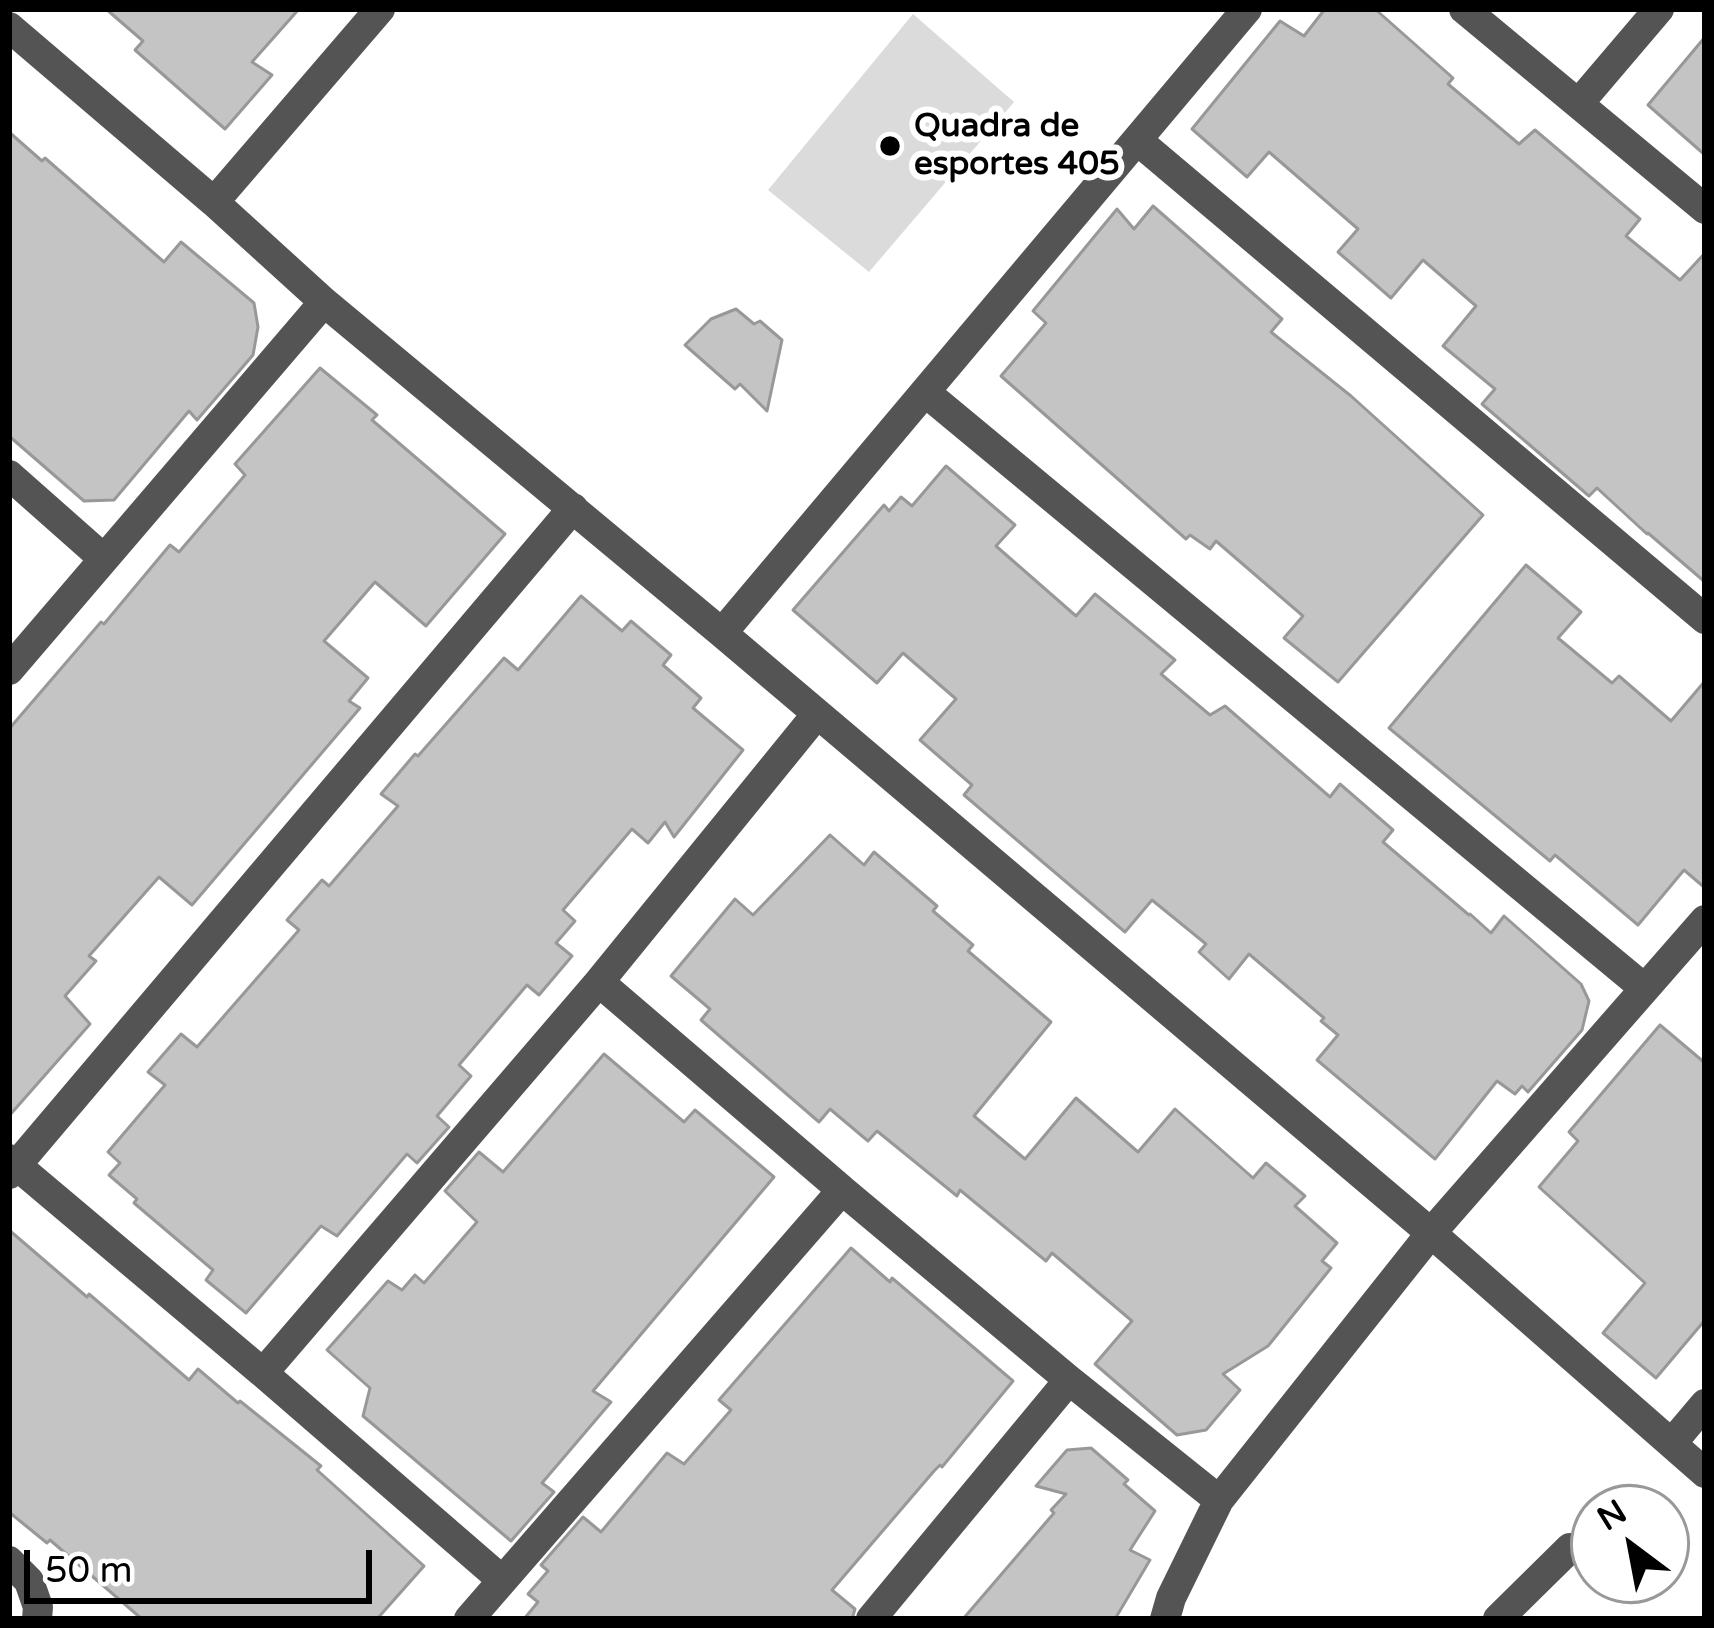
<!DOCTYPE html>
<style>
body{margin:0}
#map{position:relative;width:1714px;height:1628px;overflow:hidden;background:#fff;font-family:"Varela Round",sans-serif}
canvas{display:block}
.frame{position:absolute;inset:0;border:12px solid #000;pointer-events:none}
.north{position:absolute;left:1570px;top:1484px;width:120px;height:120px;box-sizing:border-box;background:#fff;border:3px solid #999;border-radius:50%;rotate:328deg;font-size:33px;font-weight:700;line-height:48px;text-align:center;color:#000}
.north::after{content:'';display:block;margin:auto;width:42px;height:54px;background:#000;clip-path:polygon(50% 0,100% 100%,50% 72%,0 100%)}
.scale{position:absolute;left:24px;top:1550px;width:348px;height:54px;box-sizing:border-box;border:6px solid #000;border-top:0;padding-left:15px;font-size:36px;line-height:42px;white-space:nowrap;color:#000;-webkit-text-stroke:9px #fff;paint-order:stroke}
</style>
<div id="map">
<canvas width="1714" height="1628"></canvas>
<div class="frame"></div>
<div class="north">N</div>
<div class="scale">50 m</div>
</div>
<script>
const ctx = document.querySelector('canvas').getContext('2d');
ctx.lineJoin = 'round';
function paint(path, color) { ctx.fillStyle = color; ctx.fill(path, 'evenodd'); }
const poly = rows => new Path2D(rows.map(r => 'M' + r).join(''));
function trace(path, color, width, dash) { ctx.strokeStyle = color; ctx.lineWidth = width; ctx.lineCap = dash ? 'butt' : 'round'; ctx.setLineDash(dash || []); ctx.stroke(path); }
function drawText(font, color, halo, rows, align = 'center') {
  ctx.font = font + ' "Varela Round",sans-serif'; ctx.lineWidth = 12; ctx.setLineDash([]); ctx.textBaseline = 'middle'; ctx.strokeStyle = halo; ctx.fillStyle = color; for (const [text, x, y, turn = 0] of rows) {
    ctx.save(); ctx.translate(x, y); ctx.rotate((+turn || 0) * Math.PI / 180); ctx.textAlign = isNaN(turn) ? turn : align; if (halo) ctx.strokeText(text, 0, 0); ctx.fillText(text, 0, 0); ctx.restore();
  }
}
paint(poly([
 [913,14,1014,102,869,272,768,190]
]), '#dbdbdb');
const building = poly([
 [106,9,299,9,252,62,272,75,225,129,135,50,143,41,106,9],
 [1325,9,1375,9,1453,78,1448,84,1519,144,1535,130,1640,219,1626,236,1680,280,1705,253,1705,582,1648,533,1647,534,1597,488,1589,496,1482,404,1495,389,1443,346,1476,306,1423,260,1391,298,1338,252,1358,229,1320,196,1269,152,1247,177,1192,129,1280,21,1304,36,1325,9],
 [1705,37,1705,155,1648,105,1705,37],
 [9,132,42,161,45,158,164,262,181,242,254,303,258,327,253,355,197,420,189,411,114,500,84,501,9,436,9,132],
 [1153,206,1282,319,1271,332,1351,396,1483,515,1338,682,1284,638,1303,616,1216,541,1210,549,1190,535,1186,539,1001,376,1046,323,1033,311,1117,209,1134,229,1153,206],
 [736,309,754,324,760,321,782,340,767,411,740,384,735,389,685,345,711,319,736,309],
 [320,368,377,415,372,420,505,534,426,626,375,582,324,641,368,678,349,701,360,708,192,905,159,877,89,956,96,961,65,996,90,1024,9,1116,9,729,101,622,104,624,170,545,179,552,245,475,235,464,320,368],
 [946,466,1015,525,996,546,1076,616,1095,594,1175,660,1161,674,1210,715,1225,706,1330,797,1340,784,1393,830,1383,842,1469,915,1470,914,1491,933,1504,916,1581,984,1589,1001,1582,1030,1528,1092,1522,1086,1515,1094,1497,1081,1435,1159,1317,1060,1338,1035,1321,1021,1324,1018,1249,954,1229,979,1199,952,1206,944,1152,900,1125,932,964,795,972,785,920,740,956,699,903,653,877,683,793,610,884,505,889,511,901,497,912,506,946,466],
 [1526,565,1581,612,1558,638,1612,683,1619,676,1671,721,1705,681,1705,888,1684,870,1638,925,1555,855,1550,861,1389,728,1526,565],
 [581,596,622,631,631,621,671,655,663,665,701,698,693,708,743,750,674,837,665,822,648,843,632,829,563,910,575,921,556,943,572,956,539,995,527,985,459,1065,471,1076,437,1116,449,1127,417,1163,407,1154,337,1236,321,1226,246,1313,206,1280,213,1270,134,1203,137,1199,109,1175,120,1163,108,1152,165,1085,148,1072,181,1034,197,1047,299,930,287,920,322,880,329,886,398,806,381,794,415,754,418,756,504,658,518,670,581,596],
 [830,835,864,865,874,852,937,906,933,911,973,945,968,951,1051,1022,974,1116,1025,1159,1076,1098,1138,1152,1175,1109,1253,1178,1266,1163,1305,1196,1295,1206,1337,1243,1322,1261,1331,1268,1268,1346,1223,1374,1240,1390,1206,1430,1177,1435,1095,1364,1132,1321,1052,1253,1046,1261,960,1190,957,1196,877,1131,868,1141,830,1109,819,1122,701,1020,710,1009,671,976,735,899,753,915,830,835],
 [1660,1025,1705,1063,1705,1320,1656,1378,1603,1333,1645,1283,1539,1187,1578,1141,1569,1132,1660,1025],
 [604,1054,684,1122,695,1110,774,1177,593,1391,611,1402,542,1483,554,1492,511,1541,363,1416,370,1388,327,1350,388,1281,402,1290,415,1275,424,1283,477,1222,445,1191,479,1152,503,1172,604,1054],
 [9,1230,87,1297,89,1294,189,1380,198,1369,238,1403,240,1401,321,1466,317,1470,424,1566,377,1619,142,1619,50,1540,47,1543,9,1512,9,1230],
 [851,1248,890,1282,892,1278,1013,1381,942,1467,940,1465,934,1471,832,1590,855,1609,852,1619,524,1619,538,1602,528,1594,548,1571,541,1565,583,1517,601,1532,667,1453,684,1464,731,1410,719,1400,851,1248],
 [1091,1448,1128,1480,1124,1484,1155,1511,1130,1550,1150,1560,1115,1619,963,1619,1054,1513,1051,1510,1066,1494,1036,1486,1067,1450,1091,1448]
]);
paint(building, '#c4c4c4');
trace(building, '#989898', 3);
trace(poly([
 [1464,9,1705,209],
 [9,27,214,202,324,302,722,633,1431,1233,1705,1473],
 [1579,103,1659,9],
 [1137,140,1705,619],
 [214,202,380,9],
 [925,392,1644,988],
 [9,475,104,559],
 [722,633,1247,9],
 [9,670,324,302],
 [599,982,817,714],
 [9,1159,263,1373,599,982,842,1190,469,1619],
 [9,1174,573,508],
 [842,1190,1069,1380],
 [263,1373,502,1580],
 [1672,1443,1705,1404],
 [9,1561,29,1581,38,1607,37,1619],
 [871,1619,1069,1380,1219,1500],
 [1165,1619,1171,1598,1219,1500,1431,1233,1705,920],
 [1498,1619,1570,1548]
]), '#545454', 30);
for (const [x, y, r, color] of [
 [890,146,12,"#000"]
]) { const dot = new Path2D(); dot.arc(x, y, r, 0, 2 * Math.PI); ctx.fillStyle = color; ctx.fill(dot); trace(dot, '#fff', 4.5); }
drawText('bold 33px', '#000', '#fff', [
 ["Quadra de",914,127],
 ["esportes 405",914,165]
], 'left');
</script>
